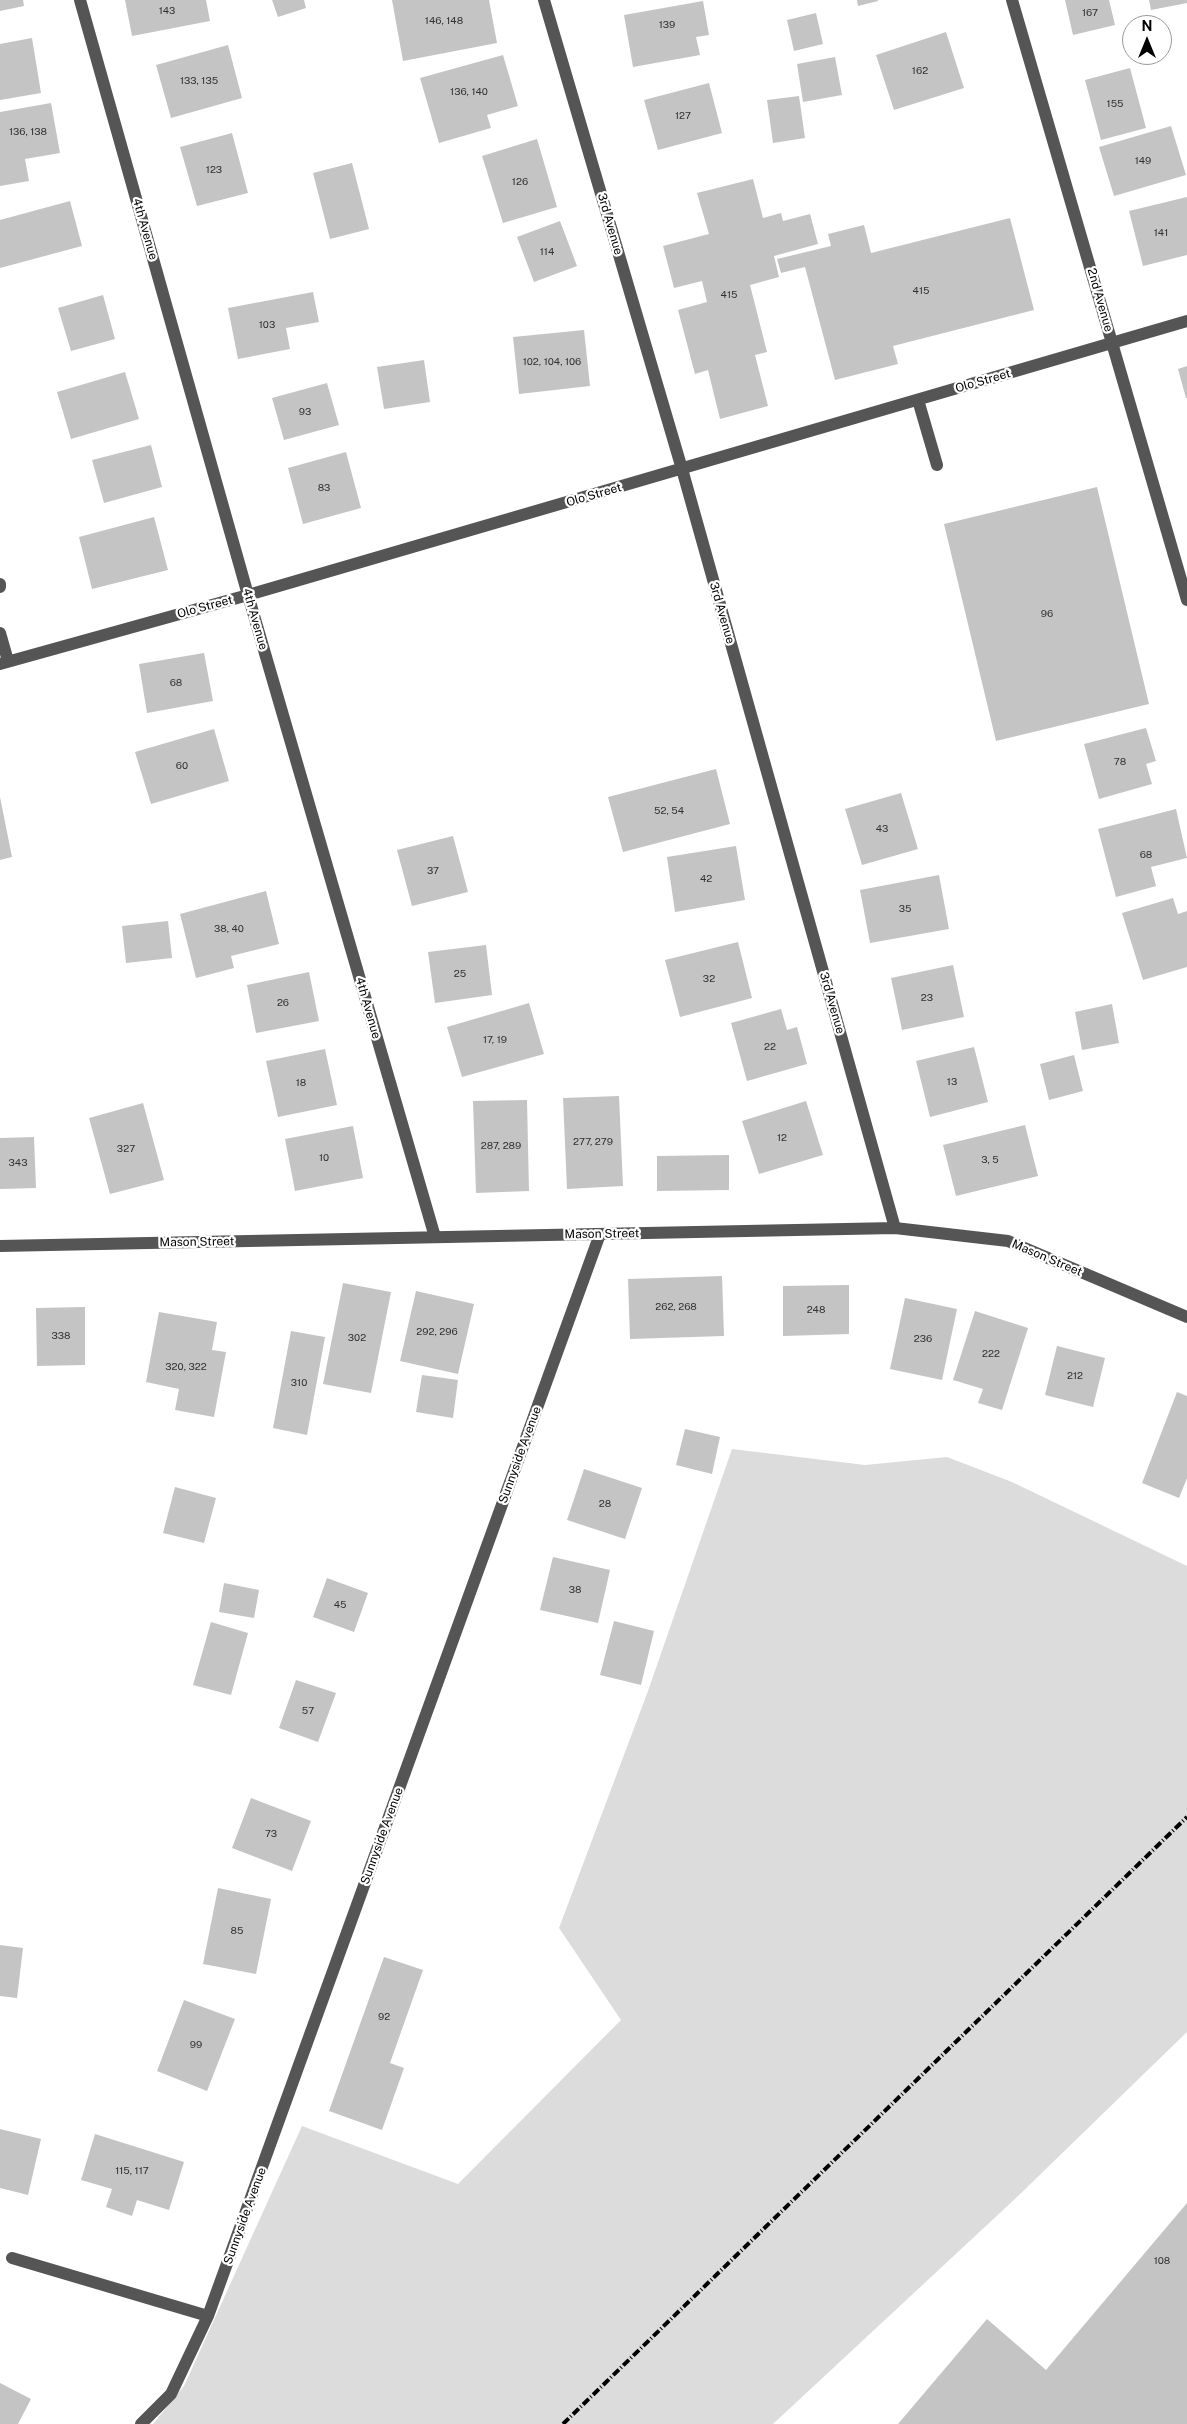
<!DOCTYPE html>
<style>
body{margin:0}
#map{position:relative;width:1187px;height:2424px;overflow:hidden;background:#fff;font-family:"Public Sans",sans-serif}
canvas{display:block}
.north{position:absolute;left:1122px;top:15px;width:50px;height:50px;box-sizing:border-box;background:#fff;border:1px solid #999;border-radius:50%;rotate:0deg;font-size:14px;font-weight:700;line-height:20px;text-align:center;color:#000}
.north::after{content:'';display:block;margin:auto;width:18px;height:22px;background:#000;clip-path:polygon(50% 0,100% 100%,50% 72%,0 100%)}
</style>
<div id="map">
<canvas width="1187" height="2424"></canvas>
<div class="north">N</div>
</div>
<script>
const ctx = document.querySelector('canvas').getContext('2d');
ctx.lineJoin = 'round';
function paint(path, color) { ctx.fillStyle = color; ctx.fill(path, 'evenodd'); }
const poly = rows => new Path2D(rows.map(r => 'M' + r).join(''));
function trace(path, color, width, dash) { ctx.strokeStyle = color; ctx.lineWidth = width; ctx.lineCap = dash ? 'butt' : 'round'; ctx.setLineDash(dash || []); ctx.stroke(path); }
function drawText(font, color, halo, rows, align = 'center') {
  ctx.font = font + ' "Public Sans",sans-serif'; ctx.lineWidth = 4.5; ctx.setLineDash([]); ctx.textBaseline = 'middle'; ctx.strokeStyle = halo; ctx.fillStyle = color; for (const [text, x, y, turn = 0] of rows) {
    ctx.save(); ctx.translate(x, y); ctx.rotate((+turn || 0) * Math.PI / 180); ctx.textAlign = isNaN(turn) ? turn : align; if (halo) ctx.strokeText(text, 0, 0); ctx.fillText(text, 0, 0); ctx.restore();
  }
}
paint(poly([
 [732,1449,865,1465,947,1457,1012,1482,1187,1566,1187,2032,1016,2198,773,2424,153,2424,184,2386,302,2126,458,2184,621,2020,559,1928,648,1691]
]), '#dcdcdc');
paint(poly([
 [0,0,23,0,24,6,0,11],
 [125,0,206,0,210,21,132,36],
 [272,0,304,0,306,8,278,17],
 [392,0,489,0,497,43,403,61],
 [857,0,878,0,878,1,858,6],
 [1065,0,1109,0,1115,25,1073,35],
 [1149,0,1187,0,1187,3,1151,10],
 [703,1,709,35,696,37,700,55,633,67,624,15],
 [816,13,823,44,794,51,787,20],
 [946,32,964,88,894,110,876,55],
 [32,38,41,93,0,100,0,44],
 [228,45,242,98,171,118,156,65],
 [503,55,518,106,487,115,491,128,439,143,420,78],
 [835,57,842,95,803,102,797,64],
 [1130,68,1146,128,1101,140,1085,80],
 [709,83,722,133,658,150,644,100],
 [799,96,805,138,773,143,767,100],
 [51,103,60,153,25,159,29,181,0,186,0,112],
 [1171,126,1186,175,1114,196,1099,147],
 [232,133,248,193,197,206,180,147],
 [537,139,557,207,503,223,482,156],
 [352,163,369,229,330,239,313,173],
 [753,179,763,218,781,213,783,221,810,214,818,244,774,256,779,277,750,285,767,352,755,355,768,406,720,419,708,370,695,374,678,310,707,302,702,281,674,288,663,246,709,234,697,193],
 [1187,197,1187,255,1143,266,1129,211],
 [70,201,82,246,0,268,0,220],
 [1010,218,1034,310,893,346,898,364,835,380,805,267,781,273,777,259,831,246,828,234,864,225,871,253],
 [560,221,577,266,534,282,517,237],
 [313,292,319,322,286,328,290,349,238,359,228,308],
 [103,295,115,339,71,351,58,308],
 [584,330,590,386,519,394,513,337],
 [424,360,430,402,384,409,377,367],
 [1187,366,1187,398,1186,398,1178,369],
 [125,372,139,419,71,439,57,392],
 [327,383,339,425,284,440,272,398],
 [151,445,162,487,104,503,92,460],
 [346,452,361,508,303,524,288,468],
 [1097,487,1149,704,996,741,944,524],
 [154,517,168,570,92,589,79,537],
 [204,653,213,701,147,713,139,664],
 [1146,728,1156,761,1146,764,1152,784,1099,799,1084,744],
 [214,729,229,781,151,804,135,752],
 [716,769,730,824,623,852,608,797],
 [901,793,918,849,862,865,845,809],
 [0,797,12,857,0,860],
 [1176,809,1187,858,1151,867,1156,886,1116,897,1098,829],
 [453,836,468,892,412,906,397,850],
 [736,846,745,900,675,912,667,857],
 [939,875,949,929,870,943,860,890],
 [266,891,279,944,231,956,234,968,196,978,180,914],
 [1173,898,1178,914,1187,911,1187,967,1143,980,1122,913],
 [168,921,172,958,126,963,122,926],
 [738,942,752,998,680,1017,665,960],
 [486,945,492,995,435,1003,428,952],
 [953,965,964,1017,902,1030,891,978],
 [309,972,319,1021,256,1033,247,985],
 [529,1003,544,1054,462,1077,447,1027],
 [1112,1004,1119,1043,1082,1050,1075,1012],
 [781,1009,787,1030,797,1027,807,1064,747,1081,731,1023],
 [974,1047,988,1102,930,1117,916,1061],
 [325,1049,337,1105,278,1117,266,1061],
 [1074,1055,1083,1091,1049,1100,1040,1064],
 [619,1096,623,1186,567,1189,563,1098],
 [527,1100,529,1191,476,1193,473,1101],
 [806,1101,823,1155,759,1174,742,1121],
 [143,1103,164,1180,110,1194,89,1118],
 [1025,1125,1038,1176,956,1196,943,1145],
 [353,1126,363,1178,295,1191,285,1139],
 [34,1137,36,1188,0,1189,0,1138],
 [729,1155,729,1190,657,1191,657,1156],
 [722,1276,724,1336,630,1339,628,1279],
 [343,1283,391,1292,371,1393,323,1384],
 [849,1285,849,1334,783,1336,783,1286],
 [416,1291,474,1304,458,1374,400,1361],
 [905,1298,957,1309,942,1380,890,1369],
 [85,1307,85,1365,37,1366,36,1308],
 [975,1311,1028,1328,1002,1410,978,1403,983,1389,953,1380],
 [159,1312,217,1322,212,1350,226,1352,214,1417,175,1410,179,1389,146,1382],
 [291,1331,325,1337,307,1435,273,1428],
 [1057,1346,1105,1358,1093,1407,1045,1395],
 [422,1375,458,1380,453,1418,416,1412],
 [1177,1392,1187,1396,1187,1478,1179,1498,1142,1483],
 [685,1429,720,1437,712,1474,676,1465],
 [584,1469,642,1488,625,1539,567,1520],
 [175,1487,216,1498,204,1543,163,1533],
 [553,1557,610,1570,598,1623,540,1610],
 [327,1578,368,1593,354,1632,313,1617],
 [224,1583,259,1590,254,1618,219,1612],
 [614,1621,654,1631,641,1685,600,1675],
 [211,1622,248,1633,231,1695,193,1685],
 [296,1680,336,1693,318,1742,279,1728],
 [251,1798,311,1821,292,1871,232,1848],
 [218,1888,271,1899,256,1974,203,1964],
 [0,1945,23,1948,17,1998,0,1996],
 [384,1957,423,1970,390,2063,404,2068,382,2130,329,2111],
 [184,2000,235,2019,207,2091,157,2071],
 [0,2129,41,2139,28,2195,0,2188],
 [95,2134,184,2162,169,2210,137,2200,132,2216,106,2207,112,2189,81,2180],
 [1187,2203,1187,2424,898,2424,987,2319,1046,2370],
 [0,2383,31,2399,18,2424,0,2424]
]), '#c4c4c4');
trace(poly([
 [80,0,248,595,435,1237],
 [544,0,682,469,895,1228],
 [1012,0,1187,600],
 [918,400,937,465],
 [0,584,0,587],
 [0,633,8,661],
 [0,664,248,595,1187,321],
 [0,1246,895,1228,1008,1241,1187,1317],
 [12,2258,208,2316],
 [141,2424,171,2394,208,2316,600,1234]
]), '#555', 12);
trace(poly([
 [563,2424,1187,1817]
]), '#000', 4, [8, 2.5, 1, 2.5]);
drawText('10px', '#313131', null, [
 ["143",167,11],
 ["167",1090,13],
 ["146, 148",444,21],
 ["139",667,25],
 ["162",920,71],
 ["133, 135",199,81],
 ["136, 140",469,92],
 ["155",1115,104],
 ["127",683,116],
 ["136, 138",28,132],
 ["149",1143,161],
 ["123",214,170],
 ["126",520,182],
 ["141",1161,233],
 ["114",547,252],
 ["415",921,291],
 ["415",729,295],
 ["103",267,325],
 ["102, 104, 106",552,362],
 ["93",305,412],
 ["83",324,488],
 ["96",1047,614],
 ["68",176,683],
 ["78",1120,762],
 ["60",182,766],
 ["52, 54",669,811],
 ["43",882,829],
 ["68",1146,855],
 ["37",433,871],
 ["42",706,879],
 ["35",905,909],
 ["38, 40",229,929],
 ["25",460,974],
 ["32",709,979],
 ["23",927,998],
 ["26",283,1003],
 ["17, 19",495,1040],
 ["22",770,1047],
 ["13",952,1082],
 ["18",301,1083],
 ["12",782,1138],
 ["277, 279",593,1142],
 ["287, 289",501,1146],
 ["327",126,1149],
 ["10",324,1158],
 ["3, 5",990,1160],
 ["343",18,1163],
 ["262, 268",676,1307],
 ["248",816,1310],
 ["292, 296",437,1332],
 ["338",61,1336],
 ["302",357,1338],
 ["236",923,1339],
 ["222",991,1354],
 ["320, 322",186,1367],
 ["212",1075,1376],
 ["310",299,1383],
 ["28",605,1504],
 ["38",575,1590],
 ["45",340,1605],
 ["57",308,1711],
 ["73",271,1834],
 ["85",237,1931],
 ["92",384,2017],
 ["99",196,2045],
 ["115, 117",132,2171],
 ["108",1162,2261]
]);
drawText('12px', '#000', '#fff', [
 ["3rd Avenue",610,224,74],
 ["4th Avenue",145,229,74],
 ["2nd Avenue",1100,300,74],
 ["Olo Street",983,381,-16],
 ["Olo Street",594,495,-16],
 ["Olo Street",205,607,-15],
 ["3rd Avenue",722,613,74],
 ["4th Avenue",255,619,74],
 ["3rd Avenue",832,1003,74],
 ["4th Avenue",368,1008,74],
 ["Mason Street",602,1234,-1],
 ["Mason Street",197,1242,-1],
 ["Mason Street",1047,1258,23],
 ["Sunnyside Avenue",520,1455,-70],
 ["Sunnyside Avenue",382,1836,-70],
 ["Sunnyside Avenue",245,2216,-70]
]);
</script>
